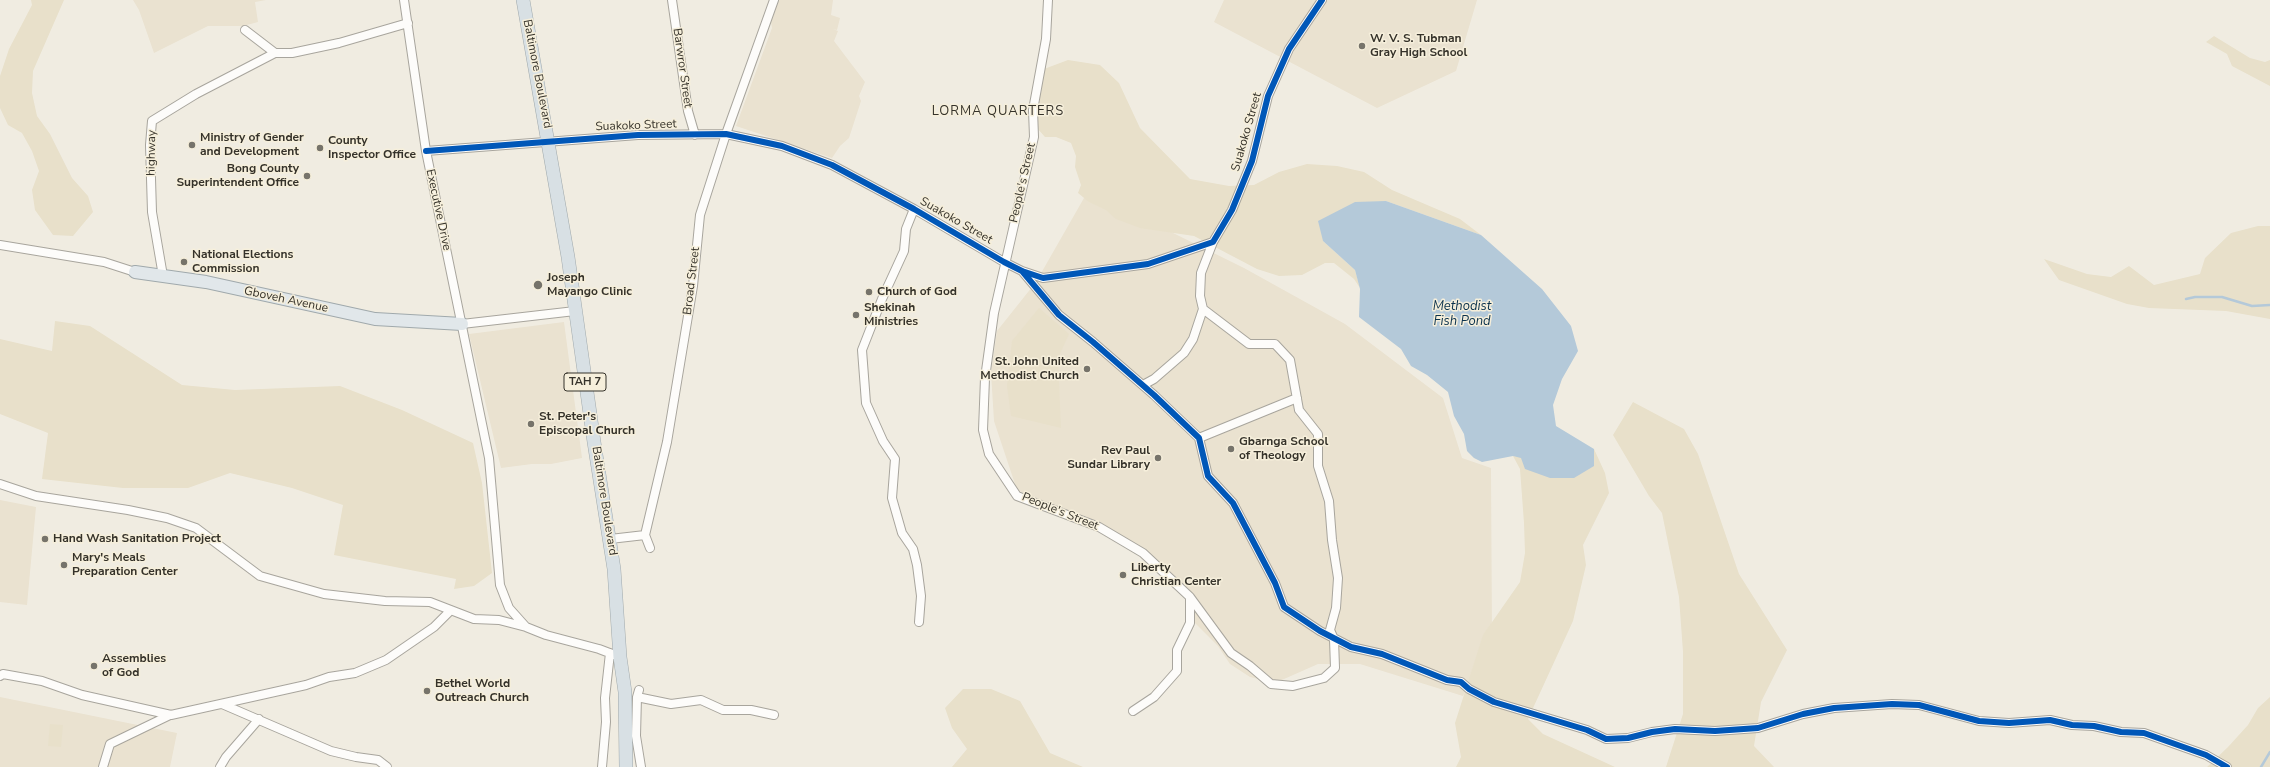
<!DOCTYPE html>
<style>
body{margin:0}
canvas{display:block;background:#f0ece1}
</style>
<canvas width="2270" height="767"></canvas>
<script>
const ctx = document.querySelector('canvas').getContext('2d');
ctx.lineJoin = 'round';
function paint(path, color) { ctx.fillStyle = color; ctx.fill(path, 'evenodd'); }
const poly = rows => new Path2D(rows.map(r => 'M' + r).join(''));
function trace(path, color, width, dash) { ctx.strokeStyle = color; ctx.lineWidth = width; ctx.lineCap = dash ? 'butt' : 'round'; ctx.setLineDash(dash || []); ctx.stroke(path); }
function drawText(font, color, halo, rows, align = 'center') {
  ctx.font = font + ' "Nunito Sans",sans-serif'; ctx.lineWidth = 3; ctx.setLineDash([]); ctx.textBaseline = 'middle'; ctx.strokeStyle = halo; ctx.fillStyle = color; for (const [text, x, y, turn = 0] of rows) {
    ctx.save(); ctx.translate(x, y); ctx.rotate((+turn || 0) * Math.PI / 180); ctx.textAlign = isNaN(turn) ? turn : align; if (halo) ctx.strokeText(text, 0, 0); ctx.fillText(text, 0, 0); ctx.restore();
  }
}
paint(poly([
 [133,0,266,0,255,2,258,22,243,26,208,26,154,53,139,10],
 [779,0,833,0,831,15,840,18,837,30,833,29,838,31,834,41,865,82,859,96,861,101,849,138,840,146,832,158,736,126,772,28,771,22],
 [1224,0,1477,0,1456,71,1377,108,1214,22],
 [1088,191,1244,268,1345,324,1443,398,1462,458,1491,468,1492,639,1463,696,1360,664,1318,664,1275,683,1250,677,1230,664,1218,646,1187,615,1185,586,1168,570,1114,535,1017,490,994,421,991,373,997,331,1036,282],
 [564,322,582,458,551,464,532,464,501,468,469,334],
 [0,500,36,507,27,605,0,602],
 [0,697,177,733,170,767,0,767]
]), '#eae2d0');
paint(poly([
 [31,0,64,0,33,71,32,93,37,116,50,134,72,178,88,196,93,212,73,236,53,235,35,210,32,190,39,171,32,151,22,133,8,125,0,108,0,76,9,49,32,5],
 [2214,36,2250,58,2265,62,2270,60,2270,86,2232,66,2227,54,2206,42],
 [1068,60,1100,65,1119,83,1140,128,1190,179,1229,186,1254,185,1279,172,1307,164,1337,166,1364,172,1392,190,1460,219,1481,235,1386,201,1323,241,1355,270,1360,288,1354,279,1334,263,1325,263,1302,275,1279,276,1257,269,1194,236,1140,228,1116,219,1106,210,1089,202,1078,193,1081,185,1075,167,1076,156,1071,143,1056,137,1045,137,1037,128,1033,110,1041,94,1044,69],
 [2258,226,2270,226,2270,319,2226,311,2149,308,2127,304,2059,280,2044,259,2087,274,2111,277,2129,266,2154,285,2200,274,2205,258,2231,233],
 [1039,308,1069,334,1058,358,1061,428,1011,416,1007,386,1012,341],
 [55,321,90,326,182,385,235,390,340,386,402,410,473,443,482,483,492,573,474,586,454,589,456,579,334,555,343,505,292,488,230,473,188,488,123,488,42,479,48,433,0,414,0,339,52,351],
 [1633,402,1684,429,1698,454,1739,574,1787,650,1761,702,1754,746,1774,767,1666,767,1683,714,1683,652,1679,597,1662,513,1649,496,1613,435],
 [1594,449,1605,473,1609,493,1583,545,1586,565,1573,621,1528,719,1543,734,1615,767,1456,767,1461,757,1455,723,1483,635,1520,582,1525,553,1524,523,1520,469,1513,456,1594,466],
 [963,689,991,689,1020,701,1050,753,1083,767,952,767,967,749,952,728,945,708],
 [2270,697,2270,767,2207,767,2228,747,2248,725,2258,708],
 [50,724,63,725,61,747,48,746]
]), '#e8e0ca');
paint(poly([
 [1386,201,1481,235,1542,289,1571,326,1578,351,1562,379,1553,405,1556,426,1594,449,1594,466,1574,478,1550,478,1525,469,1521,458,1513,456,1482,462,1474,458,1467,451,1464,434,1454,416,1448,392,1427,375,1411,366,1401,349,1359,317,1360,289,1355,270,1323,241,1318,221,1355,202]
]), '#b4c9d9');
trace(poly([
 [2186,299,2195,297,2222,297,2252,306,2270,305],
 [2261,767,2270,752]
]), '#b4c9d9', 2.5);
const minor = poly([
 [404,0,426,151,489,458,500,585,509,608,526,627,546,635,599,649,620,657],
 [672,0,688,111,695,135],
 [1048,0,1046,39,1033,110,1034,137,994,313,985,378,983,430,989,454,1017,496,1099,527,1143,553,1190,597,1190,623,1177,650,1177,671,1154,697,1133,711],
 [245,30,275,53,292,53,339,43,408,23],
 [426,151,638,135,726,134,782,146,832,165,914,209,1004,262,1022,271,1043,278,1148,264,1213,242,1232,210,1252,161,1268,96,1289,49,1322,0],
 [914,209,906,229,904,251,882,299,862,350,866,403,883,441,895,459,892,498,902,533,913,549,917,565,921,596,919,622],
 [0,245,104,262,135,272],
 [1022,271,1059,315,1093,342,1154,395,1199,438,1208,476,1233,503,1275,583,1284,607,1320,631,1351,647,1382,654,1447,680,1461,682,1469,689,1494,702,1587,730,1606,739,1628,738,1652,732,1675,729,1715,731,1758,728,1803,714,1834,708,1892,704,1919,705,1979,721,2009,723,2050,720,2072,725,2094,726,2121,732,2144,733,2206,755,2227,767],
 [163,276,152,212,150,145,152,121,196,94,275,53],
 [462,324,575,311],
 [1143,385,1154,379,1184,353,1193,339,1203,309],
 [1199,438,1297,398],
 [0,484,36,496,128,510,167,518,196,528,260,576,324,594,385,601,430,602,474,619,499,620,526,627],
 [645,535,650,548],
 [610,539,645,535,667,442,693,286,700,215,726,134,774,0],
 [1190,597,1231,653,1250,666,1271,684,1293,686,1324,678,1335,668,1334,639,1330,630,1336,608,1338,578,1332,540,1329,501,1318,466,1318,434,1299,410,1290,360,1275,344,1249,344,1203,309,1200,296,1201,273,1213,242],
 [0,676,3,674,42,681,82,695,171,715,306,685,329,677,355,673,386,660,434,627,450,611],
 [639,690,637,697,636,736,641,767],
 [637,697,671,704,701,700,723,710,751,710,774,715],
 [222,704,331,751,356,757,378,760,387,767],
 [103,767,110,744,170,715],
 [220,767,226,757,259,719],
 [602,767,606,722,605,698,610,653]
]);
const primary = poly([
 [135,272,206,282,375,319,462,324]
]);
const trunk = poly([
 [523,0,568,257,594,442,614,569,620,657,625,692,626,767]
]);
trace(minor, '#a8a59d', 10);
trace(primary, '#a0a9ac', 14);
trace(trunk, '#a0a9ac', 14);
trace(minor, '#fdfcfa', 8);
trace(primary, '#e1e7ea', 12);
trace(trunk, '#d8e0e4', 13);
trace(poly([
 [426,151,638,135,726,134,782,146,832,165,914,209,1004,262,1022,271,1043,278,1148,264,1213,242,1232,210,1252,161,1268,96,1289,49,1322,0],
 [1022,271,1059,315,1093,342,1154,395,1199,438,1208,476,1233,503,1275,583,1284,607,1320,631,1351,647,1382,654,1447,680,1461,682,1469,689,1494,702,1587,730,1606,739,1628,738,1652,732,1675,729,1715,731,1758,728,1803,714,1834,708,1892,704,1919,705,1979,721,2009,723,2050,720,2072,725,2094,726,2121,732,2144,733,2206,755,2227,767]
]), '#0057b8', 6);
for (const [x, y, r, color] of [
 [1362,46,4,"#76736a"],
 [192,145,4,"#76736a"],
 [320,148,4,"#76736a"],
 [307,176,4,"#76736a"],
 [184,262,4,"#76736a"],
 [538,285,5,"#76736a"],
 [869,292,4,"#76736a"],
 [856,315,4,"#76736a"],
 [1087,369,4,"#76736a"],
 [531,424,4,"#76736a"],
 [1231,449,4,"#76736a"],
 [1158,458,4,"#76736a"],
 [45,539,4,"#76736a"],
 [64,565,4,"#76736a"],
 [1123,575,4,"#76736a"],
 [94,666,4,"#76736a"],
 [427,691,4,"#76736a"]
]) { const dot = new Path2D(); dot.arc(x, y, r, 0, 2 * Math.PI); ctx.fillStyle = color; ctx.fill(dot); trace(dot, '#f6efdb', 1.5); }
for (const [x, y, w] of [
 [585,382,42]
]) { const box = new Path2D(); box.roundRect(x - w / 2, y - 9, w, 18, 3); ctx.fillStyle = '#f6efdb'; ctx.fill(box); trace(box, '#35322a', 1); }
drawText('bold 11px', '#35322a', null, [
 ["TAH 7",585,382]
]);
drawText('bold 12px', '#35322a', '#f6efdb', [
 ["W. V. S. Tubman",1370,39],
 ["Gray High School",1370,53],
 ["Ministry of Gender",200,138],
 ["and Development",200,152],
 ["County",328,141],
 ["Inspector Office",328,155],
 ["Bong County",299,169,"right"],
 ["Superintendent Office",299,183,"right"],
 ["National Elections",192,255],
 ["Commission",192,269],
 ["Joseph",547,278],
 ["Mayango Clinic",547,292],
 ["Church of God",877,292],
 ["Shekinah",864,308],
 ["Ministries",864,322],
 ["St. John United",1079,362,"right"],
 ["Methodist Church",1079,376,"right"],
 ["St. Peter's",539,417],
 ["Episcopal Church",539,431],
 ["Gbarnga School",1239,442],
 ["of Theology",1239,456],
 ["Rev Paul",1150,451,"right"],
 ["Sundar Library",1150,465,"right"],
 ["Hand Wash Sanitation Project",53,539],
 ["Mary's Meals",72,558],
 ["Preparation Center",72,572],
 ["Liberty",1131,568],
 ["Christian Center",1131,582],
 ["Assemblies",102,659],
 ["of God",102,673],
 ["Bethel World",435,684],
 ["Outreach Church",435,698]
], 'left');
drawText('12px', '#35322a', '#f6efdb', [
 ["Barwror Street",682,68,82],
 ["Baltimore Boulevard",537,74,79],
 ["Suakoko Street",636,126,-2],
 ["Suakoko Street",1247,132,-74],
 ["highway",152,153,-89],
 ["People's Street",1023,183,-77],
 ["Executive Drive",438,210,78],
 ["Suakoko Street",956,221,30],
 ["Broad Street",692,281,-83],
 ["Gboveh Avenue",286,300,12],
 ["Baltimore Boulevard",604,501,81],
 ["People's Street",1060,512,22]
]);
ctx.letterSpacing = '1px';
drawText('13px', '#35322a', '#f6efdb', [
 ["LORMA QUARTERS",998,112]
]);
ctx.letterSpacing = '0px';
drawText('italic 13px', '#0b324d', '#f6efdb', [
 ["Methodist",1462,307],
 ["Fish Pond",1462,322]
]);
</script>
